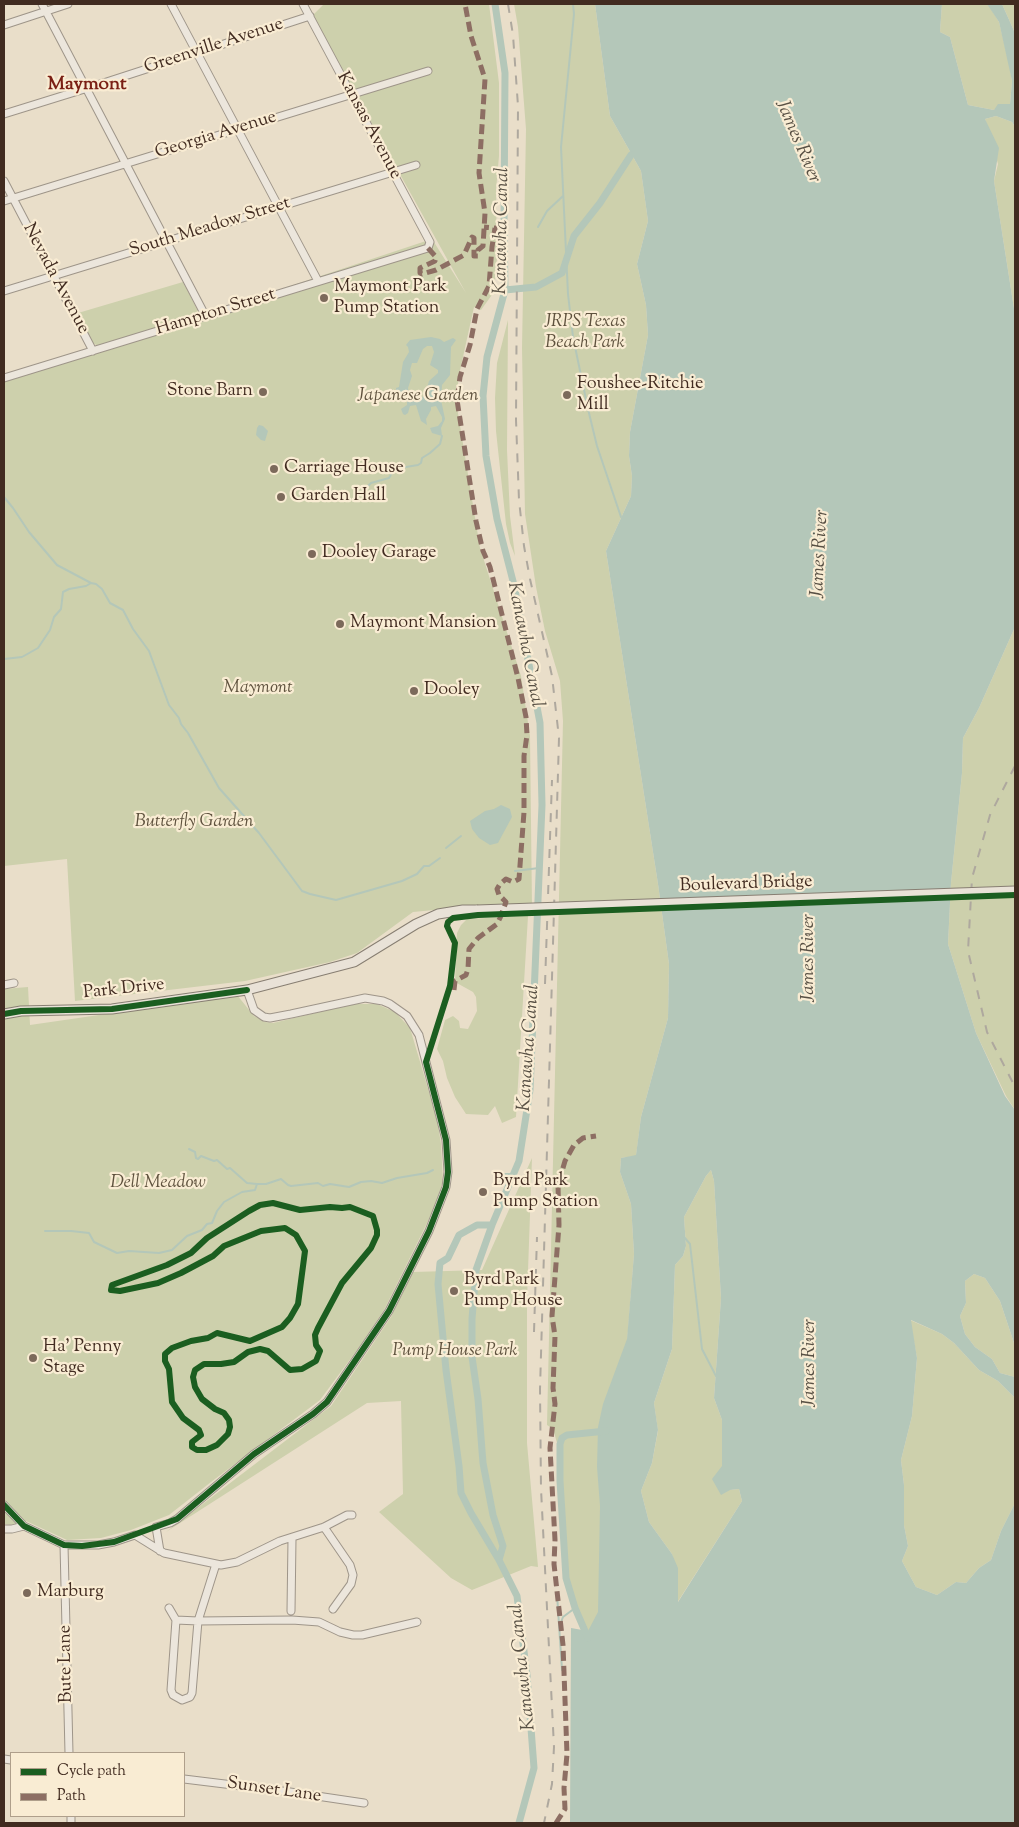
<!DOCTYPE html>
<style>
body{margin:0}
#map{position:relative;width:1019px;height:1827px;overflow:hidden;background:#e9dec9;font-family:"Sorts Mill Goudy",serif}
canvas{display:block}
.frame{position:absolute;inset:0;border:5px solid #412b20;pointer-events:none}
.legend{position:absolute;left:10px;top:1752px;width:175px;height:65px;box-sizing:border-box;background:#f9ecd3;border:1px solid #af9f8b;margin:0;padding:6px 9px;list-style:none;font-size:15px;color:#412b20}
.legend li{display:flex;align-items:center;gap:10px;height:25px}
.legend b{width:25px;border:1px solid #af9f8b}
</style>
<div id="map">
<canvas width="1019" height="1827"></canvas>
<div class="frame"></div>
<ul class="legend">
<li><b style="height:6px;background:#1b5e20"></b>Cycle path</li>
<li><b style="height:6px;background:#8d6e63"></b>Path</li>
</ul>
</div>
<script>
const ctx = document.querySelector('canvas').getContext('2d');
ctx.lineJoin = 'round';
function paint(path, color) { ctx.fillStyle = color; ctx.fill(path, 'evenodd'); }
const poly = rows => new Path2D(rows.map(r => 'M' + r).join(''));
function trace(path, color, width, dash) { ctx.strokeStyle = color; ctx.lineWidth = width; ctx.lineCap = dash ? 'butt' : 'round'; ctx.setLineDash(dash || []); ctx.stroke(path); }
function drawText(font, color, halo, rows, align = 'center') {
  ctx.font = font + ' "Sorts Mill Goudy",serif'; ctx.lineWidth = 4.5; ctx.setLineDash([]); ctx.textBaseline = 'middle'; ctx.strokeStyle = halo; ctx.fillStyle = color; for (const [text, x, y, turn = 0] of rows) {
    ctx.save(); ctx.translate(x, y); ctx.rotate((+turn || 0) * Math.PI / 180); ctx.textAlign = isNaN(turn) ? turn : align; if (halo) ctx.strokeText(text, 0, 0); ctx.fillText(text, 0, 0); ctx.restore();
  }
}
paint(poly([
 [324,4,489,4,499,83,499,156,496,190,497,258,494,292,481,310,474,307,459,375,456,401,480,548,521,676,530,736,532,908,466,907,413,912,357,953,330,962,245,981,75,1001,67,859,4,866,4,381,432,239,466,293,312,16],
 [514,4,595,4,610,116,641,171,648,221,637,264,646,305,648,335,630,432,629,456,632,476,631,496,606,551,658,884,669,964,668,1018,641,1117,636,1156,621,1158,620,1172,631,1204,634,1254,627,1343,604,1598,590,1644,572,1600,565,1575,560,1453,553,1429,547,1425,563,721,560,681,545,631,536,587,525,514,522,348,526,129,518,27],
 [942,4,987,4,990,7,999,22,1009,63,1012,81,1010,104,994,110,968,105,950,37,940,32],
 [1002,4,1015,4,1015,33],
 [996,116,1012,122,1015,127,1015,315,994,181,998,164,985,119],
 [183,282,197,309,198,311,196,315,98,346,93,343,78,313],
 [508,320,507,450,510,516,515,556,510,543,506,524,496,431,495,398,497,363],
 [1015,627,1015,1110,1006,1096,976,1033,948,944,951,883,962,773,963,738,979,708],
 [528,916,516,1117,502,1123,495,1106,488,1115,466,1114,455,1097,447,1078,443,1061,437,1049,445,1020,453,1016,459,1021,460,1028,468,1029,477,1011,476,997,473,992,455,982,457,933,461,925,467,919],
 [28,987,30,1025,237,995,254,1016,265,1022,273,1023,353,1004,377,1004,395,1012,410,1028,437,1119,441,1144,443,1181,435,1207,384,1310,360,1346,320,1400,211,1482,169,1515,131,1530,101,1538,67,1540,26,1521,14,1525,4,1524,4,989],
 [532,1158,527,1299,527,1443,538,1567,531,1566,472,1590,451,1578,379,1512,403,1494,401,1401,367,1403,166,1532,331,1406,391,1317,413,1272,482,1270],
 [711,1170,714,1181,721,1298,714,1398,722,1420,722,1466,730,1490,739,1489,742,1501,677,1603,672,1554,649,1522,641,1491,652,1463,658,1431,654,1403,672,1349,675,1265,683,1256,686,1246,684,1217,706,1176],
 [974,1274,985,1278,1000,1301,1015,1346,1015,1377,1000,1373,992,1359,975,1347,965,1334,960,1316,966,1303,965,1281],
 [910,1320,942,1334,954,1343,979,1370,998,1381,1015,1398,1015,1503,1001,1531,991,1560,979,1568,966,1583,956,1582,937,1595,916,1587,902,1561,908,1546,904,1525,904,1485,901,1460,912,1416,917,1358]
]), '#cdd0ac');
paint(poly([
 [595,4,942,4,940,32,950,37,968,105,994,110,998,104,1010,104,1012,81,999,22,987,4,1002,4,1015,33,1015,127,1012,122,996,116,985,119,999,148,994,181,1015,315,1015,627,979,708,963,738,962,773,951,883,948,944,976,1033,1005,1096,1015,1110,1015,1346,1000,1301,985,1278,974,1274,965,1281,966,1303,960,1316,965,1334,975,1347,992,1359,1000,1373,1015,1377,1015,1398,998,1381,979,1370,954,1343,942,1334,911,1320,917,1358,912,1416,901,1460,904,1485,904,1525,908,1546,902,1561,916,1587,937,1595,956,1582,966,1583,979,1568,991,1560,1001,1531,1015,1503,1015,1823,570,1823,571,1628,588,1631,598,1612,600,1506,597,1467,598,1427,603,1404,627,1339,634,1254,631,1204,620,1172,621,1158,636,1155,641,1117,668,1018,669,964,658,884,606,551,631,496,632,476,629,456,630,432,648,335,646,305,637,264,648,221,641,171,610,116],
 [711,1170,714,1181,721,1298,714,1398,722,1420,722,1466,712,1479,721,1495,730,1490,739,1489,742,1501,678,1602,678,1568,672,1554,649,1522,641,1491,652,1463,658,1430,654,1403,672,1349,675,1265,683,1256,686,1246,684,1217,706,1176],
 [431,337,440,339,444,342,453,338,456,340,451,347,450,375,442,385,441,400,445,419,441,428,442,436,432,433,430,428,438,426,442,421,442,417,436,406,431,407,431,410,426,419,427,425,421,421,416,405,410,406,408,413,405,415,403,414,401,409,407,405,407,399,404,397,397,398,396,396,396,388,399,387,403,362,409,352,408,347,406,345,410,340],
 [427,346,432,346,434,352,430,365,438,370,438,373,429,381,427,388,424,391,425,395,421,398,409,393,408,388,412,376,410,370,412,363,417,363,423,349],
 [259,425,263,426,268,431,265,441,261,440,256,435,257,428],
 [501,805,510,809,512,817,498,843,490,845,479,838,472,829,470,821,485,811,494,809]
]), '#b4c7b9');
paint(poly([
 [953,891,953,899,659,909,658,900]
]), '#e9dec9');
trace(poly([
 [573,4,574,14,561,147,568,294,573,337,588,409,597,446,621,517],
 [538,227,547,211,563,196],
 [360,494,371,483,389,478,394,469,418,465,421,463,422,458,430,453,440,444,442,436],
 [4,497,13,508,29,532,57,565,91,583],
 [4,659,22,657,38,648,50,630,54,617,61,609,63,592,69,589,86,586,91,583,96,584,102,589,110,603,123,610,133,629,149,651,169,705,179,718,181,724,188,733,219,788,259,833,302,891,310,894,336,900,402,881,417,874,424,866,429,866,440,858],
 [446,848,461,836],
 [515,871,539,868],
 [189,1149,195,1152,196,1158,198,1159,201,1156,214,1161,217,1160,227,1169,230,1168,247,1183,257,1184],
 [503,1174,513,1174],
 [45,1231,71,1231,89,1233,94,1242,117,1253,129,1251,159,1253,172,1250,187,1236,202,1230,207,1224,212,1223,217,1211,224,1202,242,1192,255,1190,257,1184,266,1184,281,1179,288,1185,291,1186,318,1183,323,1186,330,1184,349,1187,361,1182,371,1181,382,1183,397,1178,427,1173,433,1170],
 [684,1237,690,1244,702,1349,716,1376],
 [557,1594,562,1670],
 [561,1622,563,1617,575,1608]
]), '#b4c7b9', 2);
trace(poly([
 [495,4,505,73,504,225,505,290,487,357,483,396,486,456,497,519,514,585,540,723,542,805,530,1090,519,1161,492,1225,477,1225,459,1235,448,1258,440,1263,438,1284,446,1370,459,1466,461,1493,471,1513,499,1560,517,1596,527,1675,534,1768,519,1823],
 [505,290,536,287,562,273,574,236,600,203,631,155],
 [492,1225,476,1270,472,1319,472,1357,478,1399,483,1463,493,1515,503,1546,499,1560],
 [588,1638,575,1608,566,1578,560,1481,560,1444,562,1438,567,1435,606,1431]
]), '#b4c7b9', 7);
const minor = poly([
 [42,4,205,315],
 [171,4,318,281],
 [4,25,68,4],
 [4,114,91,87,310,16],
 [4,181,93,351],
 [4,201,428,71],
 [4,291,416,165],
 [4,378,428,248,430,242,303,4],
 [4,985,14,983],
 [4,1505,24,1526,64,1545,98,1545,114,1542,135,1535,164,1553,221,1565,237,1562,280,1541,324,1527,347,1515,352,1515],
 [324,1527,350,1565,353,1575,351,1584,333,1609],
 [4,1529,12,1529,24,1526],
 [64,1545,69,1753],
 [160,1551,156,1527,170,1523,177,1519,254,1454,313,1414,327,1402,389,1311,429,1231,446,1187,448,1172,446,1140,419,1035,407,1016,390,1004,383,1001,365,998,291,1014,270,1018,264,1017,254,1010,247,990],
 [216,1564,198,1621,192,1693,190,1697,182,1700,173,1695,171,1690,176,1620,198,1621,292,1620,319,1622,340,1632,353,1635,362,1635,417,1622],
 [169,1608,176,1620],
 [291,1611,292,1539],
 [4,1759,11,1760],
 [184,1779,290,1792,364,1803],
 [71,1816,71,1823]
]);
const major = poly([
 [4,1014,21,1011,112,1009,247,990,354,962,416,924,438,914,463,910,477,910]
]);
trace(minor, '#9e9589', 9);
trace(major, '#877e72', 11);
trace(minor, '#ece6dc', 7);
trace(major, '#e9e2d7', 9);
trace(poly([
 [508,4,513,35,518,106,516,420,519,500,524,546,530,579,552,676,559,738,540,1389,541,1489,554,1747,552,1784,544,1823],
 [1015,766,990,815,972,878,968,951,987,1032,1015,1087],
 [545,984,552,780],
 [534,1332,537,1237]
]), '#aea89e', 2, [9, 9]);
const majorBridge = poly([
 [477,910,1015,891]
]);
trace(majorBridge, '#877e72', 11, []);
trace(majorBridge, '#e9e2d7', 9);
trace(poly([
 [428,248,436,257,435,261,420,268,420,273,422,274,436,270,464,255,472,237,474,238,474,256,478,256,478,250,483,246,485,213,479,173,485,79,471,36,465,4],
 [454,990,455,981,466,975,468,969,469,949,478,938,497,924,500,918,506,902,499,895,497,889,500,884,506,879,513,882,519,879,524,812,524,756,527,735,526,717,518,678,490,567,483,551,476,521,457,400,460,377,470,345,477,309,489,286,492,247,495,228,484,227],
 [556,1823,565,1809,564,1788,567,1754,563,1645,554,1564,555,1540,550,1448,555,1404,553,1388,555,1336,552,1316,559,1225,558,1185,565,1161,574,1145,583,1138,596,1136]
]), '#8d6e63', 5, [10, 5]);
trace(poly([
 [4,1014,21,1011,112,1009,247,990],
 [273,1203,300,1210,330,1207,342,1208,350,1207,373,1216,377,1230,377,1235,371,1248,342,1283,318,1328,315,1335,316,1345,320,1351,316,1361,302,1369,290,1370,268,1351,260,1349,248,1352,234,1362,221,1364,204,1364,195,1370,193,1377,195,1387,202,1399,215,1409,224,1413,229,1420,230,1427,228,1434,217,1445,206,1450,197,1450,192,1447,192,1442,201,1435,199,1430,183,1418,172,1402,169,1369,165,1361,165,1354,172,1348,191,1341,208,1338,217,1333,250,1341,282,1327,290,1318,298,1304,305,1251,296,1235,285,1228,261,1231,224,1246,213,1256,181,1273,158,1283,120,1291,111,1290,112,1285,167,1265,191,1253,207,1238,249,1211,260,1205,273,1203],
 [4,1505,24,1526,64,1545,82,1546,114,1542,177,1519,254,1454,313,1414,327,1402,389,1311,429,1231,446,1187,448,1172,446,1140,426,1062,450,986,455,943,447,926,448,922,453,918,478,915,1015,895]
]), '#1b5e20', 6);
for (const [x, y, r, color] of [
 [324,298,5,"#7c6a5b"],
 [263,392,5,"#7c6a5b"],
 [567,395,5,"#7c6a5b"],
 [274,469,5,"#7c6a5b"],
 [281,497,5,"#7c6a5b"],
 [312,554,5,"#7c6a5b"],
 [340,624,5,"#7c6a5b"],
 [414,691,5,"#7c6a5b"],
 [483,1192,5,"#7c6a5b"],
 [454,1291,5,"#7c6a5b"],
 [33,1358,5,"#7c6a5b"],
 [27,1593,5,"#7c6a5b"]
]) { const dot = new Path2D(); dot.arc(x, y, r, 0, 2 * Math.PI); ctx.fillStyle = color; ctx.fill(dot); trace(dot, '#f9ecd3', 2); }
drawText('18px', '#412b20', '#f9ecd3', [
 ["Greenville Avenue",214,47,-18],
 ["Kansas Avenue",368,126,62],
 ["Georgia Avenue",216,136,-17],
 ["South Meadow Street",210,228,-17],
 ["Nevada Avenue",55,279,62],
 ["Hampton Street",216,313,-17],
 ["Boulevard Bridge",746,885,-2],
 ["Park Drive",124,990,-6],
 ["Bute Lane",67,1664,-91],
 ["Sunset Lane",274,1791,8]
]);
drawText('18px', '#412b20', '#f9ecd3', [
 ["Maymont Park",334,288],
 ["Pump Station",334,309],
 ["Foushee-Ritchie",577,385],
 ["Mill",577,406],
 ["Stone Barn",253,392,"right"],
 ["Carriage House",284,469],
 ["Garden Hall",291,497],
 ["Dooley Garage",322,554],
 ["Maymont Mansion",350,624],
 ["Dooley",424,691],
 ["Byrd Park",493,1182],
 ["Pump Station",493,1203],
 ["Byrd Park",464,1281],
 ["Pump House",464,1302],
 ["Ha' Penny",43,1348],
 ["Stage",43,1369],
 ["Marburg",37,1593]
], 'left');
drawText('italic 18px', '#5e513d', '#f9ecd3', [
 ["JRPS Texas",585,323],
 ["Beach Park",585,344],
 ["Japanese Garden",418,397],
 ["Maymont",258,689],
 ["Butterfly Garden",194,823],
 ["Dell Meadow",158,1184],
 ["Pump House Park",455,1352]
]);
drawText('bold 19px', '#7a1f14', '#f9ecd3', [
 ["Maymont",87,86]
]);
drawText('italic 19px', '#585044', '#f9ecd3', [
 ["James River",797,142,67],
 ["Kanawha Canal",503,231,-89],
 ["James River",821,554,-87],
 ["Kanawha Canal",524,645,79],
 ["James River",810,958,-90],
 ["Kanawha Canal",530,1048,-86],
 ["James River",811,1363,-90],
 ["Kanawha Canal",524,1667,-96]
]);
</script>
